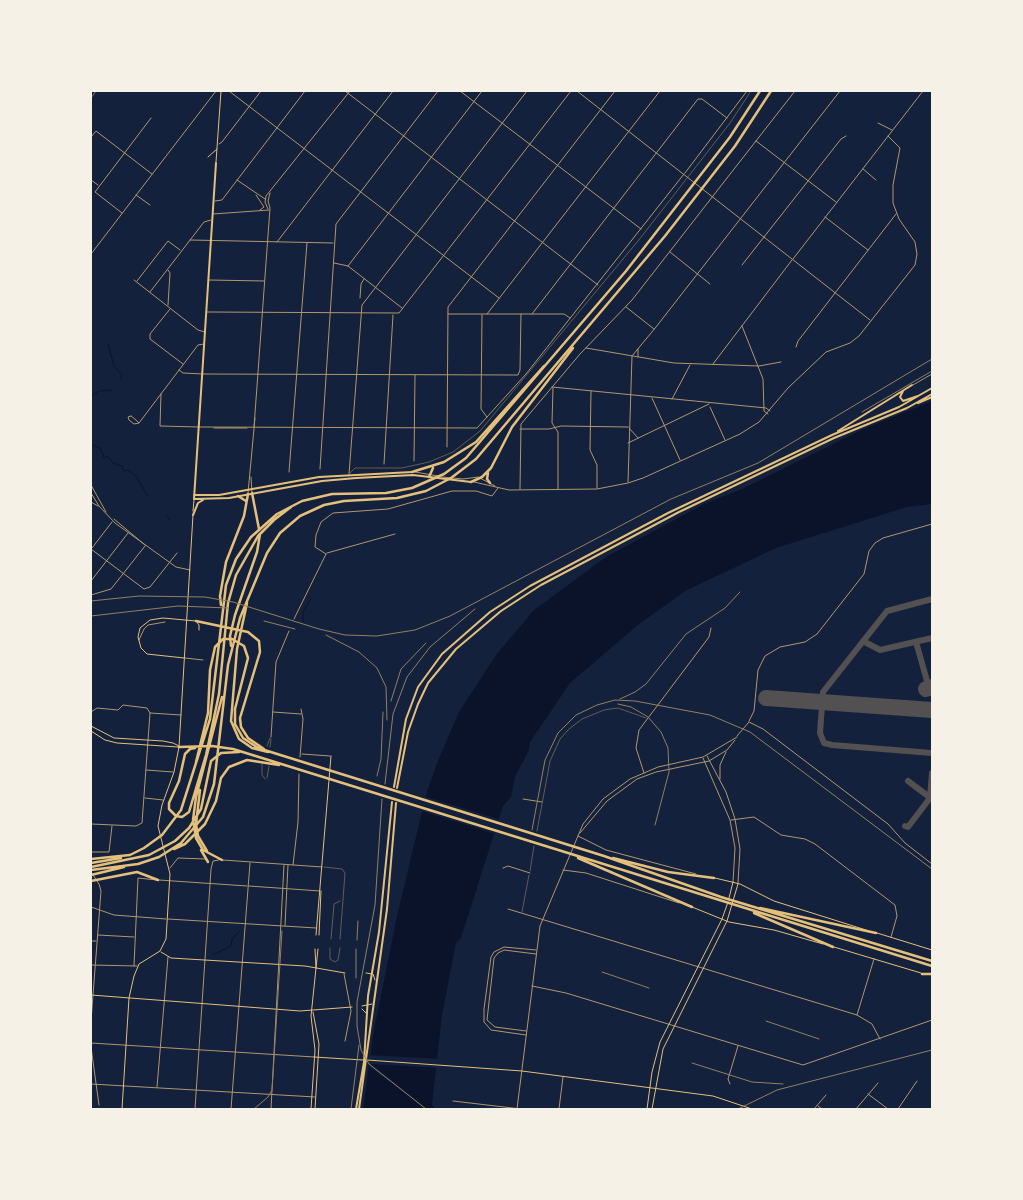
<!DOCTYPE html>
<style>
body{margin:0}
#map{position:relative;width:1023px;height:1200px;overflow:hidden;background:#14213d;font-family:"DM Sans",sans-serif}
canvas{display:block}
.frame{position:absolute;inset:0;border:92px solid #f6f1e7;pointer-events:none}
</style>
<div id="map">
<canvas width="1023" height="1200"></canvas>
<div class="frame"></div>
</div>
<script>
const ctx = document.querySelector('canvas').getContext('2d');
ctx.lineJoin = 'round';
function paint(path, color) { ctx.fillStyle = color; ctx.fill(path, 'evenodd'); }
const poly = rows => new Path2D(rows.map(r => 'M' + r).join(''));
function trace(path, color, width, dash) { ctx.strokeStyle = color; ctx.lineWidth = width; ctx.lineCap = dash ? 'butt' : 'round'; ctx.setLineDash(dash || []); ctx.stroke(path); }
paint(poly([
 [932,401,932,504,907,507,776,548,687,590,639,624,570,683,530,742,529,750,515,777,511,797,503,806,461,938,456,943,442,1015,432,1105,435,1109,363,1109,373,1035,397,916,426,795,437,763,459,712,496,655,534,610,606,557,704,504,742,489,861,430]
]), '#0b132b');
paint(poly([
 [423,796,501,820,496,834,419,810],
 [367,1055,440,1059,439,1068,371,1064,427,1109,371,1068,368,1064]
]), '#14213d');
trace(poly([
 [108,344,114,366,122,375,121,379],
 [91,396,99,391,111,390],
 [91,444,101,449,104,458,107,456,113,463,122,466,124,471,128,470,136,476,148,496],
 [167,516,170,520],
 [303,622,303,612,311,598],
 [213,955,231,946,232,939,240,931]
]), '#0b132b', 1);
trace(poly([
 [932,599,887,611,823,692,820,733,824,743,832,745,932,753],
 [863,641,880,650,932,638],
 [916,642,929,688],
 [908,781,932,799],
 [905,826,908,827,930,798,932,773]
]), '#525050', 6);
trace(poly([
 [926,689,932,687],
 [766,698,932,710]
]), '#525050', 16);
trace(poly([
 [350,473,355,468,402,468,429,462,453,452,480,431,638,241,730,123,751,91],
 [267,746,270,738],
 [270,747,271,739],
 [262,764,262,775,265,779],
 [267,778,269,766],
 [537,831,550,761,560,739,569,729,582,719,604,710,618,708,646,718],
 [324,867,342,869,345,873,340,939],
 [530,871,534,846],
 [522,912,529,875],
 [331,939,334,904,340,901],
 [330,948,330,959,335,962,338,960,340,948]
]), '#b1986c', 0.5);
trace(poly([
 [229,91,499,298],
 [345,91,598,285],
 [460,91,641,229],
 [878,123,892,130],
 [91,137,96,131,152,174],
 [756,141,836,202],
 [219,144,222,142,261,91],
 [863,169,876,180],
 [685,173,747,91],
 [91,180,98,185],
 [136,195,150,205],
 [256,195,264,207,260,210],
 [713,196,795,91],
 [215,201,222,200,305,91],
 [122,213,95,192,151,118],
 [213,214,269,210],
 [825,217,868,250],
 [190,240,333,243],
 [277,242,393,91],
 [670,252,710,284],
 [334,263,348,266,402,308],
 [742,265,841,139,846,136],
 [348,266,482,91],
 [134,280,198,330,205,332],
 [209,280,264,281],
 [137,281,168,241,180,250],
 [150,292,204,222,211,220],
 [360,298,361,284,364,279],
 [168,305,170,273,168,270],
 [626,307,654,329],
 [170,309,150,334,150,339,183,364],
 [207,312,399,313,571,91],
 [448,314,564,314,570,318],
 [487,314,660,91],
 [532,314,698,99,702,99,727,118],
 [482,315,481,409,487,417],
 [742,326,763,379,764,411,768,414],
 [796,347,798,341,896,214],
 [586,348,674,363,759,366,781,362],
 [638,349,638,357],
 [713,364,792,260],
 [179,370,183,373,203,374,518,375,520,370,521,314],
 [913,385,932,374],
 [552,387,766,408,770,411],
 [553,388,552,423,558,432,558,489],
 [591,391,590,450,597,465,597,488],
 [161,394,160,426,199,427],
 [652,398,680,460],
 [672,399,690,365],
 [710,407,725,440],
 [131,416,136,420,139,423,134,424,129,420,128,417,131,416],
 [139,423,198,345,204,344],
 [629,428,638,438],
 [520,429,549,429,561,426,628,427],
 [628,443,709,404],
 [447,447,448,307,615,91],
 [414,461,415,375],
 [384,464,393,315],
 [320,469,336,224,438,91],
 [289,472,307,243],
 [628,482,632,356,656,327,840,91],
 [91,502,98,506],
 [92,548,112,522],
 [91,549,144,589,150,587,177,553],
 [327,553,395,534],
 [326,554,315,547,316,535,321,522,333,513,388,509,452,491,476,491,492,496,498,488],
 [91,581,128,533],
 [91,595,111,589,145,546],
 [294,619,326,554],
 [139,640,144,629,148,625,165,622],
 [185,658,203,660],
 [91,712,97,708,118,710,123,705,147,708,150,713,181,715],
 [273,712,301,714],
 [749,721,754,711,758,670,765,656,780,647,805,642,817,634,864,574,869,551,875,543,883,538,932,524],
 [271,737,276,662,289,631],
 [302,754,330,756],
 [300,757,303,719,301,709],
 [146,770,173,772],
 [644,773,636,748,639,730,709,637,711,628],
 [145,798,163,800],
 [523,799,542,802],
 [731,820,754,817,781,835,805,839,815,844,895,905,897,916,891,937],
 [91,824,136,826,142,823,150,713],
 [91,852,109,852,112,826],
 [293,865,298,822,299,774],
 [170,868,178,858,206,859],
 [503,868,508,866,530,873],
 [249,886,320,891],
 [508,909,857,1015,872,1024,880,1039],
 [168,919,316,928],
 [285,926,288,865],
 [98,935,134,937],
 [91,941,96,941],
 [91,965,137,966],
 [134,966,138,878,157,880],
 [344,974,351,1011,345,1041],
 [857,1015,874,959],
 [526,1031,495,1027,487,1020,494,958,498,953,504,950,536,954],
 [526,1035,491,1030,484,1022,484,1009,491,957,494,952,504,947,536,950],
 [91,1047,99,1105],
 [91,1084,315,1097],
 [730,1084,728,1079,738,1046],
 [157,1087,168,957],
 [868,1094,888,1109],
 [453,1101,521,1109],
 [818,1106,822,1109],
 [271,1109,284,865],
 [559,1109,563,1077],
 [814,1109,826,1095],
 [856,1109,878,1083],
 [898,1109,917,1081]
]), '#b1986c', 1);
trace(poly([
 [577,91,870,320],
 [237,180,265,199],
 [268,209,265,202,266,196,350,91],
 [91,254,216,91],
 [793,259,923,91],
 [199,427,477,428,526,374,684,174],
 [254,427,270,208,268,201,270,193],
 [214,428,247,428],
 [415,472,438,476],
 [349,474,362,305,527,91],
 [251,477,252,493],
 [442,477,463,479,478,477,495,486],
 [474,482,509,490,597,489,628,483,643,478,740,434,759,422,788,388,826,352,850,343,859,336,915,265,917,254,915,242,899,219,893,203,893,185,900,148,888,136],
 [91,485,106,512],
 [520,489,521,424,580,354,632,300,713,196],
 [91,493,99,506,115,523,176,567,190,570],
 [248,493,255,418],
 [114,519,145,545],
 [737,736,749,722,763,729,888,824,905,843,932,864],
 [707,756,726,792,735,819,740,849,738,883],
 [703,758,730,820,735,848,733,882],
 [720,779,720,765,726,752],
 [580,833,607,801,637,779,656,772,709,761,727,750,735,740],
 [578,836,606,850,696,874],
 [223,860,322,867],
 [563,870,586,873,679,903],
 [91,872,99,884,101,891,91,1021],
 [159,880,247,886],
 [91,907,114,915,166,919],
 [532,986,566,993,803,1065,932,1020],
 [91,1043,314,1057],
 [195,1109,211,869,213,861,219,860],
 [231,1109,250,863],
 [517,1109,540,926,583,824,603,799,630,779,658,767,703,757,737,737]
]), '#b1986c', 1);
trace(poly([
 [208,157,217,149],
 [216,162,221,91],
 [193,511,194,500],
 [184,658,147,654,141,648,138,637,140,628,150,620,163,618,196,621,199,625,199,630],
 [91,726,114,738,163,741,173,743,179,746],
 [91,731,105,740,117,743,178,747],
 [715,878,740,884,774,901,866,930],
 [729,898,733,882],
 [692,907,729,922,774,930,823,944],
 [877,933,932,950],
 [316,935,331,756],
 [319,935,321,891],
 [834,947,921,973],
 [315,949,316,968],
 [161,952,171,958,305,966,345,973],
 [366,973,373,974,375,980],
 [91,995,300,1011,352,1007],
 [362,1006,372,1004],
 [362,1009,366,1013],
 [313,1012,319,1044,315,1109],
 [314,1057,363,1060],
 [367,1060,522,1071,713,1096,752,1109],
 [122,1109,129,998,134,976,139,964,160,951,166,939,170,874,158,826,162,805,174,772,179,747,193,515],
 [311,1109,315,1050,311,1016,318,949],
 [647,1109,652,1072,660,1042,722,919,728,902],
 [652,1109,663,1049,727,921,738,884]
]), '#e5c07b', 1);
trace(poly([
 [216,163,194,499,229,498,322,481,356,478,413,475,471,482],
 [194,495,219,495,319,477,412,472],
 [193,515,198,503,203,500]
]), '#e5c07b', 2);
trace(poly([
 [903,391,900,397,903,401,918,396],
 [918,403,932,397],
 [838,431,912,385],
 [394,787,406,719,418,687,442,654,490,612,530,586,668,513,832,435,899,407,932,388],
 [397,788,408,732,418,704,428,683,456,649,501,611,541,585,679,512,834,438,907,408,932,394],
 [356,1109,364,1062,368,996,379,932,392,802],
 [359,1109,387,909,396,803]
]), '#e5c07b', 2);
trace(poly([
 [412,472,444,462,476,442,544,366],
 [488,473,487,479,490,483],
 [429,477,433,468],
 [471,482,482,477,491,468,512,427,573,348],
 [252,493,259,529],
 [238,496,246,501],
 [247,603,237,649,231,721,239,739,252,748,268,752],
 [221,605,220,596,226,562,244,516,248,494],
 [196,621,248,632,259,641,260,652,240,718,241,727,248,738,264,749],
 [231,646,230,636,235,615,257,552,260,534],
 [179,747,212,746,233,749,932,966],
 [195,748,190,749,185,754,179,781,169,803,169,809,176,816,182,817,189,812,206,755,219,694,228,603,236,575,258,536,274,520,291,507],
 [196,762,208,713,210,670,215,647,223,639,232,639,244,646,248,658,235,709,235,724,243,738,258,748,604,856,721,897,932,961],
 [200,790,196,824,198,836,207,851],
 [174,849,185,844,205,824,216,801,221,778,229,767,247,760,279,765],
 [201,850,208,862],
 [578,858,692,907],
 [613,858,668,872,714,878],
 [91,859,130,855,144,848,162,835,181,810,210,719,226,585,236,559,251,537,277,514,302,501,332,494,386,493,412,488,444,474,466,458,626,271,730,137,760,91],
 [222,860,203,850,196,838,193,820,196,797,222,697],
 [91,863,121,858],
 [91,867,149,855,175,841,189,828,201,809,211,761,221,753,239,752],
 [91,870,138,864,159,857,181,843,203,817,214,784,228,665,240,618,267,553,280,533,300,516,324,505,344,501,397,498,426,491,451,478,476,459,665,236,735,146,771,91],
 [91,875,124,867],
 [91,881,137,872,158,880],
 [760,908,876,933],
 [754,913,833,947],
 [922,974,932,974]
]), '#e5c07b', 2.5);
trace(poly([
 [254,1109,268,1097,272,1090,282,931]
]), '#918062', 1);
trace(poly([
 [91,98,96,91],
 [862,412,932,371],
 [91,601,139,596,205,597,233,602,319,629,345,635,377,636,415,630,450,616,671,499,758,463,932,359],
 [91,616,178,606,228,608],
 [264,621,295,629],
 [326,635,359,652,377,668,386,687,387,720],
 [620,699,635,692,646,684,686,634,725,608,740,592],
 [391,701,401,669,426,643],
 [618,704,631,707,648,717,661,732,668,748,669,772,655,825],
 [377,776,381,759,383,712],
 [385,784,393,714,407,677,430,647,475,609],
 [382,799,375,905,357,1002,357,1026,361,1050,369,1064,426,1109],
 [532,830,545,760,558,733,576,715,597,705,615,700,635,701,710,715,750,732,932,869],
 [357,940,358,921],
 [602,972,649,988],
 [356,978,356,949],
 [766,1021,819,1039],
 [692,1063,752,1082,783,1084],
 [351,1109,359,1045],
 [738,1109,777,1090,932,1050]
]), '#918062', 1);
</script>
